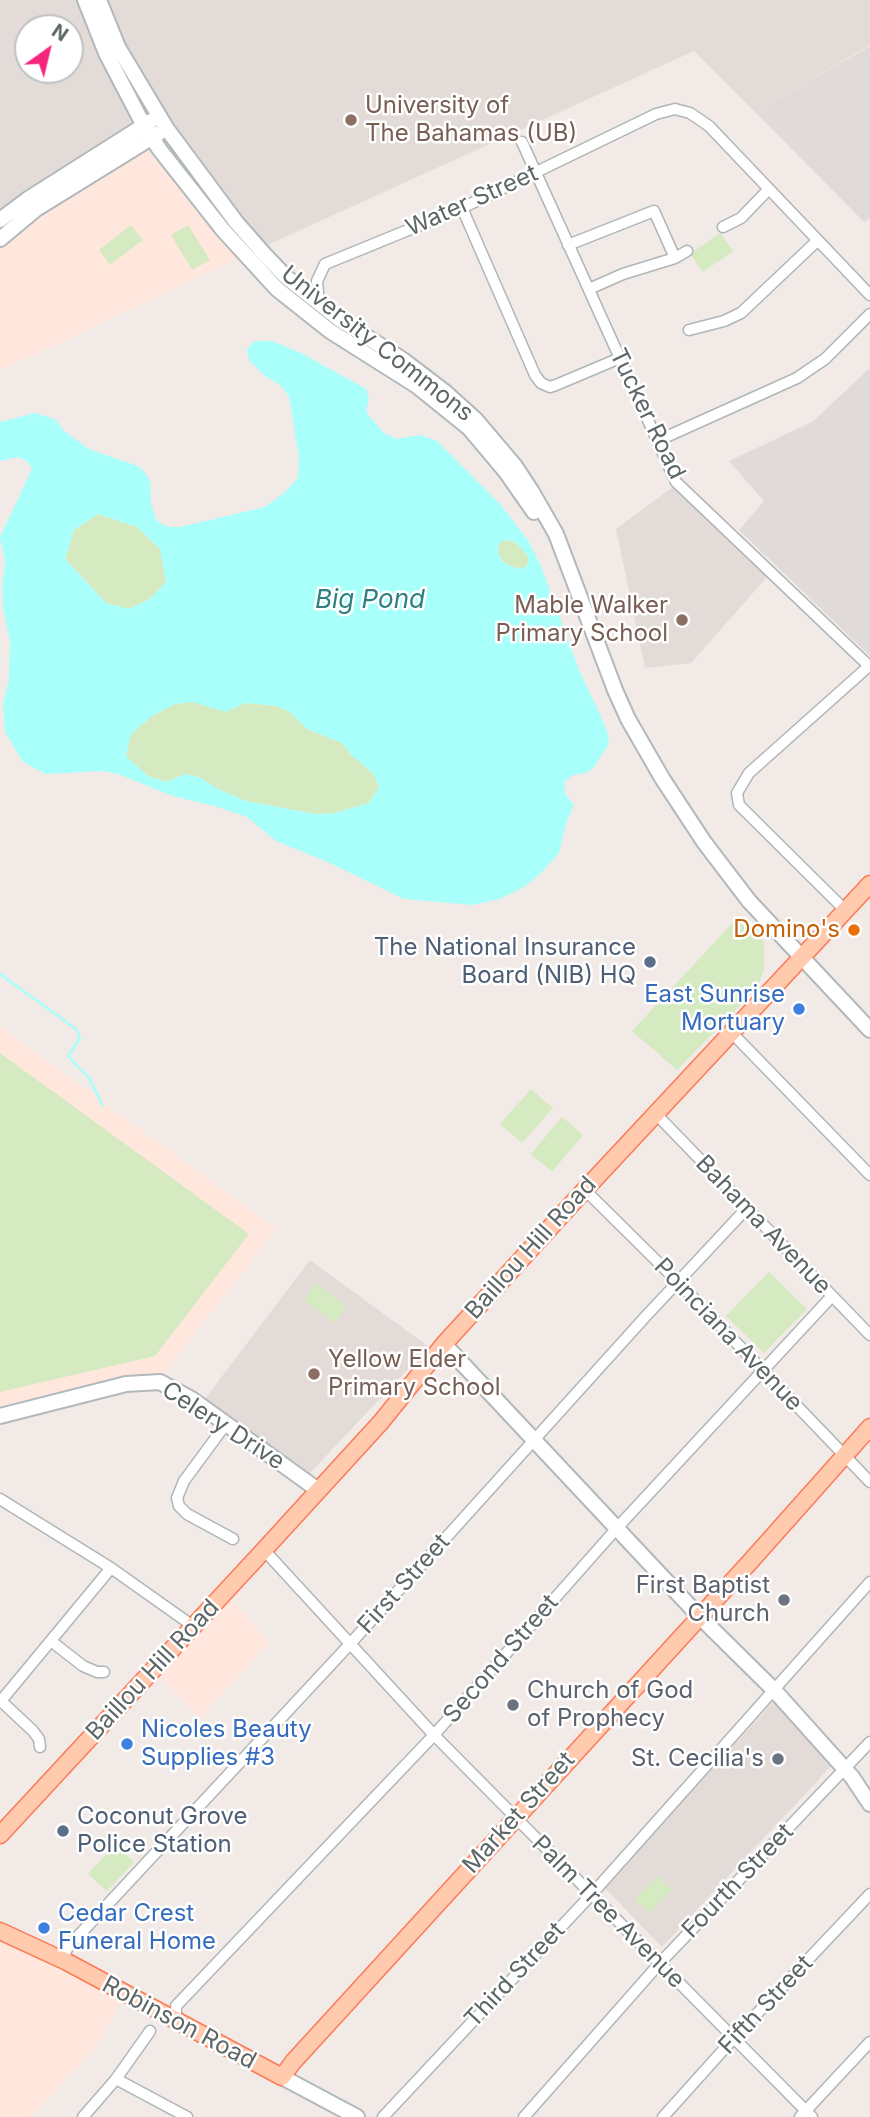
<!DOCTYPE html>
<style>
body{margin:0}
#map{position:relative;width:870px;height:2117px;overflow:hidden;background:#f1eae7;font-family:Inter,sans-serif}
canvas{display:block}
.north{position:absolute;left:14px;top:14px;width:70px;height:70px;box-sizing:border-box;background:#fff;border:2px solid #bfc2c3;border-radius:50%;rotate:34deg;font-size:19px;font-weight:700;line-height:28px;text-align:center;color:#5e6768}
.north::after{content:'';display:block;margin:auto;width:24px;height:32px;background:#f7267d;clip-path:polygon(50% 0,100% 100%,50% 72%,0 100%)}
</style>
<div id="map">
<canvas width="870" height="2117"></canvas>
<div class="north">N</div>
</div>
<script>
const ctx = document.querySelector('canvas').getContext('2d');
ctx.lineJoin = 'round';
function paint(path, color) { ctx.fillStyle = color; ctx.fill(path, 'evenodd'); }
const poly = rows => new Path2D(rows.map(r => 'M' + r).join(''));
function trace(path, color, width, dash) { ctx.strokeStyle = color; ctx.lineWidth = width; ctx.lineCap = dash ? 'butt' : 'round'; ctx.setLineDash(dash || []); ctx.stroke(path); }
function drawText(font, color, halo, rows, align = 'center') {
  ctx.font = font + ' Inter,sans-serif'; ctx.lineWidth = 5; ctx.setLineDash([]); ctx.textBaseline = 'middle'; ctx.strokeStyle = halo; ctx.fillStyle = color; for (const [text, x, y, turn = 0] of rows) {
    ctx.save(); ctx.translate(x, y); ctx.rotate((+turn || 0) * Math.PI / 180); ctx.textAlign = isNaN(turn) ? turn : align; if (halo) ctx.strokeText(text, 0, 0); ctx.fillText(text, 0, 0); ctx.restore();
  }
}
paint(poly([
 [0,0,870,0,870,46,755,112,694,51,262,247,0,371],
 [28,28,70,28,70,70,28,70],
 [0,1026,276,1229,154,1386,0,1425],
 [229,1597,270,1642,200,1718,157,1674],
 [0,1925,127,1991,94,2050,30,2117,0,2117]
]), '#ffe7de');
paint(poly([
 [870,46,870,219,864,222,755,112],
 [870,368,870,656,739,530,764,501,729,461,812,422]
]), '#e0dbd9');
paint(poly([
 [0,0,870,0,870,45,755,112,694,51,263,247,156,110,0,211],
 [28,28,70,28,70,70,28,70],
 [673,487,768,576,691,663,645,668,616,529],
 [310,1260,429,1347,307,1476,204,1400],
 [775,1700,833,1764,662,1947,604,1887]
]), '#e3dbd7');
paint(poly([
 [131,225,143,240,110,265,99,250],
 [188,225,210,260,192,270,171,235],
 [720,233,733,251,703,272,690,254],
 [98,514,137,527,160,549,166,582,150,599,129,609,106,603,65,558,74,530],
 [509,540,516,543,528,556,528,563,524,569,513,567,503,562,499,555,498,547,501,541],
 [192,701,225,712,246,703,277,706,290,712,307,729,342,743,351,755,373,773,379,787,369,803,335,813,315,814,246,801,218,789,201,778,185,774,166,782,148,776,126,756,131,734,152,716,175,704],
 [739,916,764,942,764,969,758,987,677,1070,632,1031],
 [0,1053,249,1234,155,1356,0,1392],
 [531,1089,553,1108,522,1143,500,1124],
 [562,1117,583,1135,552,1172,531,1154],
 [769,1272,807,1309,764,1353,726,1316],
 [316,1283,347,1306,335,1323,304,1300],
 [116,1844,134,1862,107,1891,88,1874],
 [658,1876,672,1890,649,1913,635,1899]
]), '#d5eac1');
paint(poly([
 [255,341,272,341,301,353,366,389,369,399,366,409,369,416,384,433,397,439,420,435,437,441,500,504,528,540,541,566,579,670,604,723,609,738,607,747,594,767,586,773,573,775,564,782,565,794,574,805,566,823,559,853,540,874,524,887,500,899,472,905,404,899,330,863,276,841,247,817,218,807,173,796,118,774,103,771,46,774,23,762,5,732,3,704,9,680,10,640,3,609,2,585,5,563,0,537,32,469,28,462,18,457,0,461,0,422,35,413,55,419,64,431,89,449,140,467,150,480,151,504,157,521,168,527,180,527,265,507,284,493,298,478,299,458,289,396,280,385,265,376,249,360,247,349],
 [98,514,137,527,160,549,166,582,150,599,129,609,106,603,65,559,74,530],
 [509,540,516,543,528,556,528,563,524,569,513,567,503,562,499,555,498,547,501,541],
 [193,702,225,712,246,703,277,706,290,712,307,729,342,743,351,755,373,773,379,787,369,803,335,813,315,814,246,801,218,789,201,778,185,774,166,782,148,776,126,756,131,734,152,716,175,704]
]), '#a9fffa');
trace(poly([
 [0,974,76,1029,80,1038,68,1056,89,1078,103,1106]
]), '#a9fffa', 2.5);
const street = poly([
 [522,142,676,482,870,667],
 [462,208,535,375,541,383,550,387,556,385,620,358],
 [723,227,741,218,769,189],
 [568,245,654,211,675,258],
 [589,289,623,274,675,258,687,251],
 [319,303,317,281,325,264,462,208,656,114,675,109,690,113,709,126,870,295],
 [689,330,724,321,741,313,817,241],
 [657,441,797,378,825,359,870,314],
 [845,910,739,805,737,793,749,773,869,666],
 [732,1033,870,1175],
 [656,1114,870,1335],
 [585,1190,678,1282,870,1482],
 [226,1424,184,1481,177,1498,179,1506,187,1514,233,1539],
 [0,1499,111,1568,193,1626],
 [264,1550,434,1735,812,2117],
 [51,1641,83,1666,97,1672,104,1672],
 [1,1701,33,1731,39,1739,40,1747],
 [0,1702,111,1568],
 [67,1962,65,1953,68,1947,350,1644,646,1316,747,1208],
 [176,2021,176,2006,434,1735,617,1528,832,1296],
 [116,2079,187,2117],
 [83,2117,116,2079,150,2031],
 [383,2117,591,1895,870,1582],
 [524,2117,659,1964,870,1742],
 [663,2117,734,2038,870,1894],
 [800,2117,870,2042]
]);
const secondary = poly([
 [85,0,106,53,144,126,160,150,223,230,277,289,330,331,417,386,469,428,506,472,534,512],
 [99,0,118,47,167,129,236,222,265,255,286,277,339,319,403,360,445,392,476,420,515,466,532,492,556,534,615,690,628,719,662,778,704,842,749,901,870,1030],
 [0,220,28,199,151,121],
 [0,239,36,209,159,133],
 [444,1344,699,1616,774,1690,852,1777,870,1804],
 [0,1416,126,1384,160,1382,193,1400,318,1490],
 [282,2077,357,2117]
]);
const primary = poly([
 [0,1835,264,1550,381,1422,444,1344,579,1196,870,884],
 [0,1931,67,1962,282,2077,293,2062,749,1563,870,1427]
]);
trace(street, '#afb6b7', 13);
trace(secondary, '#b1b9ba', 18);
trace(primary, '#fd7a54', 19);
trace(street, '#fff', 10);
trace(secondary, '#fff', 14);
trace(primary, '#ffcaae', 16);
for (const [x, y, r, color] of [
 [351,120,7,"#8d6e63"],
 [682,620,7,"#8d6e63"],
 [854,930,7,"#e8710a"],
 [650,962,7,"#5c6f8a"],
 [799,1009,7,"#3f7fe0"],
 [314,1374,7,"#8d6e63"],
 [784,1600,7,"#6b7280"],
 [513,1705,7,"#6b7280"],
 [127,1744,7,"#3f7fe0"],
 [778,1759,7,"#6b7280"],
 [63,1831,7,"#5c6f8a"],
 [44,1928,7,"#3f7fe0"]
]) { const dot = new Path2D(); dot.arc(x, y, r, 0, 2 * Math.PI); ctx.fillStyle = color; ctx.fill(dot); trace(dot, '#fff', 2.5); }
drawText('24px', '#785e54', '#fff', [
 ["University of",365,106],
 ["The Bahamas (UB)",365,134],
 ["Mable Walker",668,606,"right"],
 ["Primary School",668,634,"right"],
 ["Yellow Elder",328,1360],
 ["Primary School",328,1388]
], 'left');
drawText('24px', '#5e6768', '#fff', [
 ["Water Street",472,201,-24],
 ["University Commons",377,344,38],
 ["Tucker Road",647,414,64],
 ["Bahama Avenue",763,1225,46],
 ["Baillou Hill Road",531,1248,-48],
 ["Poinciana Avenue",728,1335,46],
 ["Celery Drive",223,1426,33],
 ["First Street",404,1584,-48],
 ["Second Street",501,1659,-49],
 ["Baillou Hill Road",153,1670,-47],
 ["Market Street",519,1813,-48],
 ["Fourth Street",738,1881,-46],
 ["Palm Tree Avenue",608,1912,45],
 ["Third Street",515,1975,-47],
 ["Fifth Street",766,2005,-47],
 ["Robinson Road",179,2023,28]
]);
drawText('24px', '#c56008', '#fff', [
 ["Domino's",840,930]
], 'right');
drawText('24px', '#4e5e75', '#fff', [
 ["The National Insurance",636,948],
 ["Board (NIB) HQ",636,976],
 ["Coconut Grove",77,1817,"left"],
 ["Police Station",77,1845,"left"]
], 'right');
drawText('24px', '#366cbe', '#fff', [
 ["East Sunrise",785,995,"right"],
 ["Mortuary",785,1023,"right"],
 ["Nicoles Beauty",141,1730],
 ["Supplies #3",141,1758],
 ["Cedar Crest",58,1914],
 ["Funeral Home",58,1942]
], 'left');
drawText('24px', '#5b616d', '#fff', [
 ["First Baptist",770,1586],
 ["Church",770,1614],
 ["Church of God",527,1691,"left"],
 ["of Prophecy",527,1719,"left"],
 ["St. Cecilia's",764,1759]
], 'right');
drawText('italic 26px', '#2d8182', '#fff', [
 ["Big Pond",370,600]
]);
</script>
